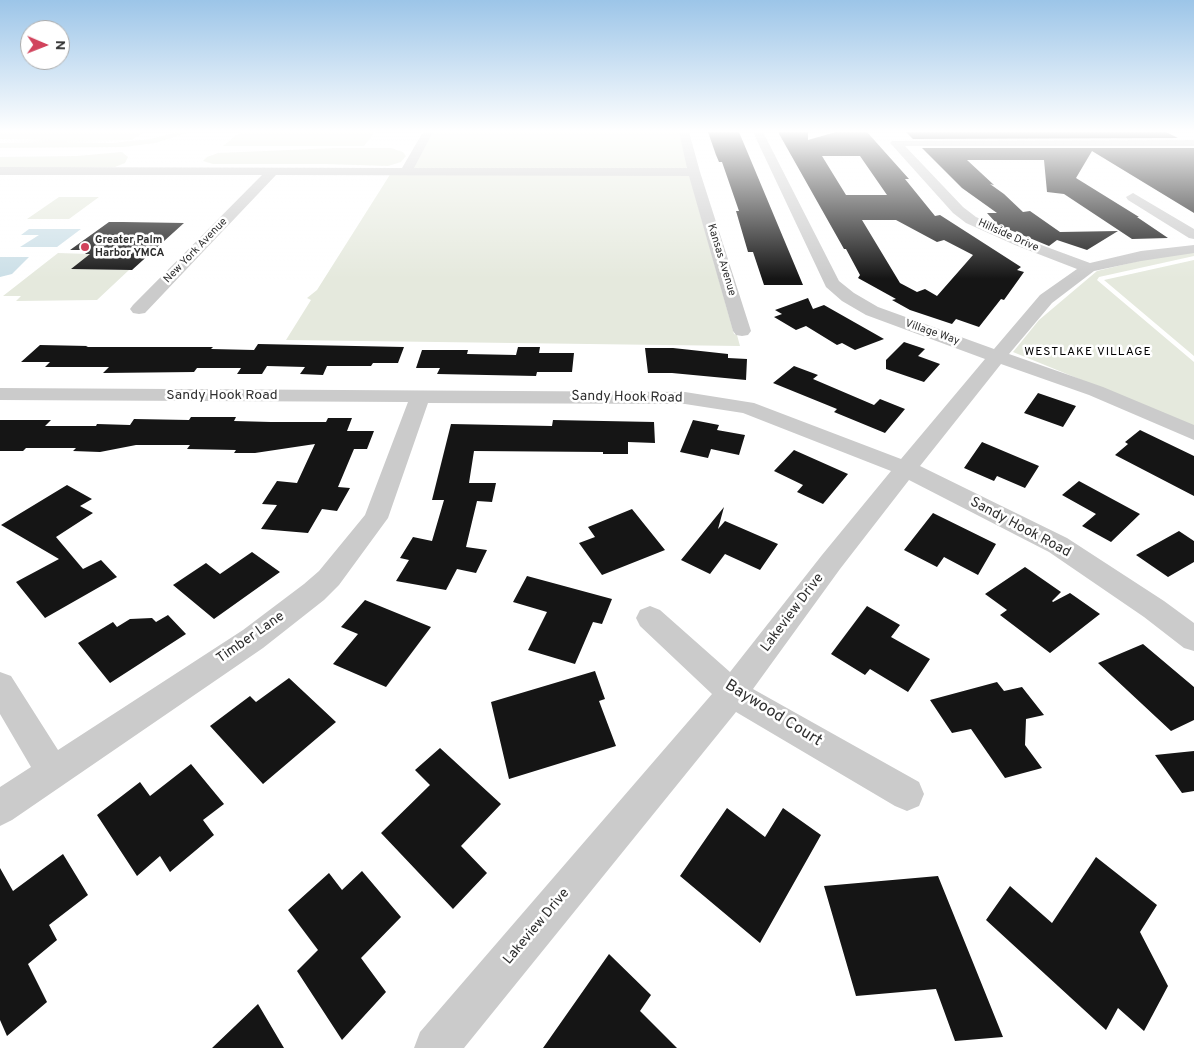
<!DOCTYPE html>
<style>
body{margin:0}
#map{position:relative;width:1194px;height:1048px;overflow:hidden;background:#fff;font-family:Overpass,sans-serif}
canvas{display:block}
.north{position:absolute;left:20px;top:20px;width:50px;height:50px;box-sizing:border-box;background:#fff;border:1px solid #ababab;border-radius:50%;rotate:91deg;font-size:14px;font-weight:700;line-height:20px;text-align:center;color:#2e2e2e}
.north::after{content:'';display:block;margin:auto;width:18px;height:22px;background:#d1435c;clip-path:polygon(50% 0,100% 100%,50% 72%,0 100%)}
</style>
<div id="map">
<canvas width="1194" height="1048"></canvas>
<div class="north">N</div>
</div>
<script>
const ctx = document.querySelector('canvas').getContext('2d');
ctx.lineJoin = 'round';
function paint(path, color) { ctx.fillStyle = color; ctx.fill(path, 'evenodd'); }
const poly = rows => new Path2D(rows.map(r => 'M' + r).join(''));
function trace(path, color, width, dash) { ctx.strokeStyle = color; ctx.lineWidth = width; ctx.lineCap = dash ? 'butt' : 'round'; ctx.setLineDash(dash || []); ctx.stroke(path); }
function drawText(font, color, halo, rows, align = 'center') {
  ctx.font = font + ' Overpass,sans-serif'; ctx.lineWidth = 5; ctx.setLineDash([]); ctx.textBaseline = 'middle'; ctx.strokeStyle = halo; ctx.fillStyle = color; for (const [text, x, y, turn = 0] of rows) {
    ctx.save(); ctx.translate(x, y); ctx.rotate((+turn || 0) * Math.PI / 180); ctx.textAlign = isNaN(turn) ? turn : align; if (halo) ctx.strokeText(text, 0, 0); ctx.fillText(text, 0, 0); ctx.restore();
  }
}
paint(poly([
 [0,132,144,132,132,140,65,141,123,142,62,142,111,143,150,139,176,132,190,132,155,143,124,147,0,148,0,143,46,142,0,141,50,140,0,139],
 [240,132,375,132,364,146,223,146],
 [428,132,681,132,689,167,674,171,407,170],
 [336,148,391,148,403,152,406,156,401,162,388,166,326,164,213,164,203,161,207,157,218,153],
 [122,152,128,157,125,163,115,167,0,169,0,157,77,156],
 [391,173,689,174,734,334,737,335,740,346,286,340,311,300,307,298,317,290],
 [59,197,99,197,69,219,27,219],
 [1194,252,1194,256,1099,277,1097,280,1194,362,1194,426,1013,352,1039,320,1097,271,1147,259],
 [58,253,90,254,88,268,91,269,129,270,97,300,16,301,21,296,3,296],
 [1194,260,1194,356,1104,280]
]), '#e5e9dd');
paint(poly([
 [29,229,81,229,57,247,20,247,39,235,21,235],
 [0,257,29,257,12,274,0,277]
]), '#cbdfe7');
paint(poly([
 [708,132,739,132,803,285,764,285,753,252,748,252,736,211,739,211,722,162,719,162,716,155],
 [778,132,808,132,808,140,836,132,867,132,909,179,905,179,935,216,940,215,1021,267,1017,270,1024,272,1004,300,1001,299,979,327,956,319,952,324,910,310,892,300,896,299,858,278,860,275,846,249,844,249],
 [822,156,860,156,887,195,846,195],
 [862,220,896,220,937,242,944,240,973,255,937,296,925,289,917,292,900,283],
 [906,132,1166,132,1178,138,913,139],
 [922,148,1194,148,1194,213,1092,151,1076,178,1139,217,1137,217,1168,238,1132,239,1064,194,1047,192,1044,160,967,160,994,185,990,184,1004,194,1023,212,1030,211,1060,232,1118,231,1087,250,1057,240,1049,246,998,225,987,213,997,213,962,188],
 [109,222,123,222,184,223,132,270,71,269,90,254,85,254,90,250,70,250],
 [808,298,813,309,824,305,884,339,855,350,842,343,837,345,806,326,796,330,774,317,782,314,775,310],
 [904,342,925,349,918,356,940,364,924,382,886,369,886,360],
 [258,344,404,347,398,363,373,363,371,366,327,366,323,375,300,374,305,367,267,366,262,374,237,374,241,368,197,368,194,372,103,373,109,367,45,367,50,362,21,362,40,345,88,346,86,347,213,347,211,349,254,350],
 [518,347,540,347,539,353,574,353,572,372,537,372,536,376,437,374,440,368,416,368,422,350,468,350,467,354,516,355],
 [645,348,673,348,728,354,728,358,747,359,746,380,672,373,648,373],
 [794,366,818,375,813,379,874,405,880,399,905,409,885,433,834,412,837,409,773,383],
 [1038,393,1076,406,1063,427,1024,413],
 [191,417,236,417,234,421,271,422,326,422,328,418,352,418,347,431,374,431,367,449,354,449,338,487,350,488,337,511,322,509,308,533,261,529,277,505,262,504,277,481,297,483,315,444,255,453,234,453,236,450,187,449,190,445,136,445,100,452,73,451,76,448,26,448,23,451,0,451,0,420,51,420,45,426,96,426,97,424,130,425,134,419,189,420],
 [553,420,654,422,655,443,628,442,628,454,603,454,603,452,474,451,469,483,496,483,492,502,477,501,466,547,487,550,476,573,457,569,446,590,396,581,409,560,400,558,413,537,432,541,444,500,432,500,451,424,552,426],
 [693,420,719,425,717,430,745,435,739,455,711,449,708,458,680,452],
 [1140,430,1194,456,1194,496,1115,455,1128,444,1125,442],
 [982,442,1039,466,1025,488,997,476,994,481,964,468],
 [794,450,848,474,823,504,797,492,803,485,774,471],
 [1079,481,1140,514,1111,542,1082,526,1096,514,1062,495],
 [67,485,92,499,80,506,93,513,56,537,83,569,101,560,117,577,45,618,16,582,59,559,1,525],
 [724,507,718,529,725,521,778,544,760,570,725,554,710,574,681,560],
 [632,509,665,550,602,575,579,543,595,537,588,527],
 [933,513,996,544,978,575,944,557,937,567,904,550],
 [1179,531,1194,541,1194,562,1168,577,1136,555],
 [252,552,280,572,214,619,173,585,206,563,220,574],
 [1025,567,1061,592,1052,601,1053,602,1070,593,1100,614,1050,653,1000,615,1007,610,985,594],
 [527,576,612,599,602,624,593,622,575,664,528,650,547,612,513,602],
 [365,600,431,627,386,687,333,664,358,634,341,627],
 [867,606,900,625,891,637,930,659,908,692,870,669,865,675,831,654],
 [168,615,186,634,110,683,78,643,113,622,117,627,130,619,152,618,156,622],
 [1143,644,1194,687,1194,720,1171,731,1098,663],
 [595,671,605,699,599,701,616,746,509,779,491,702],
 [289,678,336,722,263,784,210,726,250,696,256,702],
 [997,682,1004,691,1022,687,1044,715,1026,719,1025,745,1042,768,1005,778,971,729,952,733,930,700],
 [440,748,501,804,461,846,487,873,453,909,381,833,430,785,415,770],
 [1194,751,1194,791,1182,793,1155,755],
 [191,764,224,804,203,820,214,835,170,872,160,856,137,876,97,815,140,782,150,796],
 [727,808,765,837,783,808,821,835,760,943,680,876],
 [63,854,88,895,49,925,57,940,28,964,47,1002,7,1036,0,1020,0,868,13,891],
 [1096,857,1157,905,1140,932,1168,986,1144,1031,1118,1008,1106,1030,986,920,1010,886,1052,923],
 [362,871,401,917,361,958,386,992,342,1040,297,971,318,950,288,910,329,873,342,890],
 [938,876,972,960,1003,1037,955,1041,936,989,856,996,824,886],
 [609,954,651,995,640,1011,677,1048,543,1048],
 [258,1004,284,1048,212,1048]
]), '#151515');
paint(poly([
 [423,132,433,132,414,168,687,168,679,132,689,132,700,172,751,331,748,335,742,336,736,335,733,331,689,176,276,175,145,313,139,314,133,313,130,309,133,305,262,175,0,175,0,167,402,168,423,132],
 [753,132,763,132,839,281,854,293,878,307,994,349,1040,295,1077,269,1015,245,966,223,953,213,892,145,890,143,892,141,1194,140,1194,146,905,146,963,207,976,217,1025,239,1090,263,1141,251,1194,245,1194,253,1141,261,1094,271,1052,303,1009,354,1103,387,1194,425,1194,440,1089,395,1001,364,920,466,1067,538,1164,601,1194,623,1194,651,1184,648,1144,617,1049,552,909,480,840,569,753,689,919,782,924,794,919,806,907,811,895,806,736,712,464,1048,414,1048,420,1032,712,694,640,626,636,618,640,610,650,606,660,610,730,672,822,555,891,471,743,413,685,404,428,403,388,518,339,585,324,600,263,648,12,820,0,826,0,787,31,767,0,714,0,672,11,676,58,750,243,630,304,584,319,571,365,515,408,402,0,400,0,388,685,392,754,403,901,459,985,359,866,315,842,301,826,287,753,132],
 [1133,193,1194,229,1194,239,1189,238,1128,200,1126,197,1133,193]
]), '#cbcbcb');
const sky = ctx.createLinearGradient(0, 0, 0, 279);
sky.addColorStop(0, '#9cc5e8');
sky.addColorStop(0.47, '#fff');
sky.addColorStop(1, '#ffffff00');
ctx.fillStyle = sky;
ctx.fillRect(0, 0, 1194, 279);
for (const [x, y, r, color] of [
 [85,247,5,"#d1435c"]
]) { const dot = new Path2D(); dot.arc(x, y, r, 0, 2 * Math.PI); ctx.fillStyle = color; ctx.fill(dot); trace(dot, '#fff', 2); }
drawText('11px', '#2e2e2e', '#fff', [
 ["Hillside Drive",1008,236,24],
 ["New York Avenue",196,251,-46],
 ["Kansas Avenue",721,260,73],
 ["Village Way",932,333,19]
]);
drawText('bold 11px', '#2e2e2e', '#fff', [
 ["Greater Palm",95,241],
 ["Harbor YMCA",95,254]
], 'left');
ctx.letterSpacing = '1px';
drawText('12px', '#000', '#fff', [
 ["WESTLAKE VILLAGE",1088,353]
]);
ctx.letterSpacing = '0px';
drawText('14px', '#2e2e2e', '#fff', [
 ["Sandy Hook Road",222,396],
 ["Sandy Hook Road",627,398,1],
 ["Sandy Hook Road",1020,528,28],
 ["Lakeview Drive",793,613,-53],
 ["Timber Lane",251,638,-35],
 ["Lakeview Drive",537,927,-50]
]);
drawText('16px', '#2e2e2e', '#fff', [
 ["Baywood Court",773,714,32]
]);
</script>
